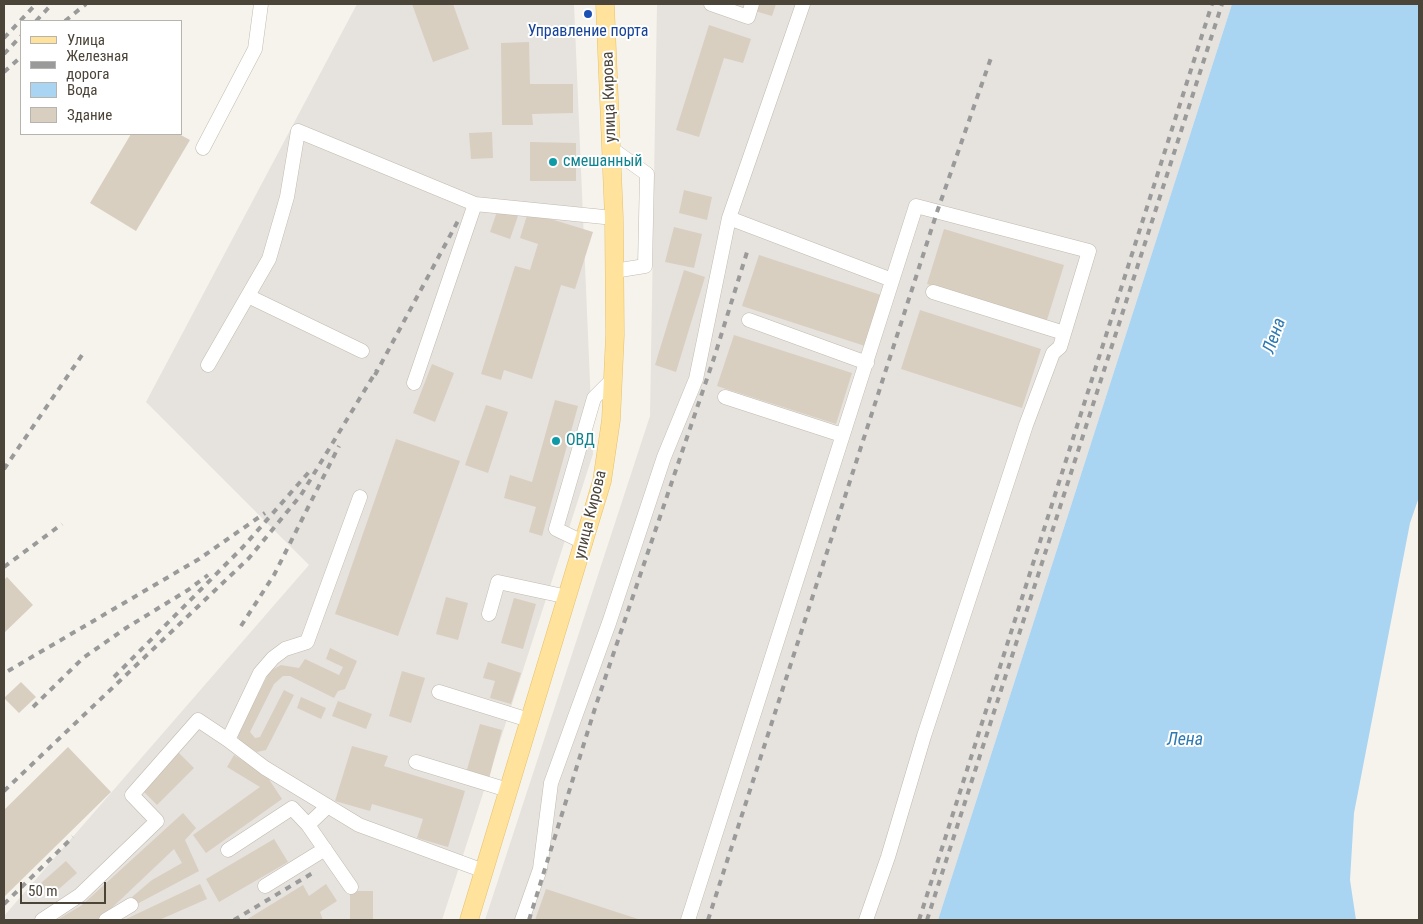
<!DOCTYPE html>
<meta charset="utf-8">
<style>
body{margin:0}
#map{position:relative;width:1423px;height:924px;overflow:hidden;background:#f6f3ec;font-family:"Roboto Condensed",sans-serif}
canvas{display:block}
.frame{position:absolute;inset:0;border:5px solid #4b4439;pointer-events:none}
.legend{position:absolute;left:20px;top:20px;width:162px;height:115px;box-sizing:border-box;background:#fff;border:1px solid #b7b4b0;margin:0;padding:6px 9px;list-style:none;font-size:15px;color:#4b4439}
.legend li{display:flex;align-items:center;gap:10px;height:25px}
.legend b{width:25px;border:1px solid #b7b4b0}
.scale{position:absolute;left:20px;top:882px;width:86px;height:22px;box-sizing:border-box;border:2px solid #4b4439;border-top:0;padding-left:6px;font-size:15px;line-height:18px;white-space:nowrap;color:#4b4439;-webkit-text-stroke:4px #fff;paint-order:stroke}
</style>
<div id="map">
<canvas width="1423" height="924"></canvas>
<div class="frame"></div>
<ul class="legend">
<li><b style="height:6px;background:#ffe39c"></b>Улица</li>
<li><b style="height:6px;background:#9a9a9a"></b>Железная дорога</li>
<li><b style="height:14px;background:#a9d4f2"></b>Вода</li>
<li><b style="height:14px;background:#d8cfc1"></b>Здание</li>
</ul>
<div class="scale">50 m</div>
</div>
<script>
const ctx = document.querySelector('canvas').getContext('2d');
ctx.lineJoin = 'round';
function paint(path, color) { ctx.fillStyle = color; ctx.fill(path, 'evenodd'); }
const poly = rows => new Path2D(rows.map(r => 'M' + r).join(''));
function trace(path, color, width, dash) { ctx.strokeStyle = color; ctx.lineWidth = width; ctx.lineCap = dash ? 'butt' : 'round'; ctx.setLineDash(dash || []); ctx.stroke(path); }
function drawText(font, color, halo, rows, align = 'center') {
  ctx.font = font + ' "Roboto Condensed",sans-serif'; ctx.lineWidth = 4; ctx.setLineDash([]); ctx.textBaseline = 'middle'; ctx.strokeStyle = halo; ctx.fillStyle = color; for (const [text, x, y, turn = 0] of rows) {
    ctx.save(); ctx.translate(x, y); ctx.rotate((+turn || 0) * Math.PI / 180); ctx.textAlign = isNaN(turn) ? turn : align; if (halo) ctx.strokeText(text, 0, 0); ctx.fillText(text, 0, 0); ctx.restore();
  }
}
paint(poly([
 [357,4,574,4,593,454,442,920,4,920,4,916,309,565,146,402],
 [657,4,1232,4,938,920,485,920,650,416]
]), '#e6e2dd');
paint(poly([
 [1232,4,1419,4,1419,497,1410,523,1354,813,1350,880,1356,920,938,920]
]), '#a9d4f2');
paint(poly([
 [412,4,453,4,469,49,433,62],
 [757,4,776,4,772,16,755,11],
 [709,25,751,39,743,63,724,58,699,137,676,130],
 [529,42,530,84,573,84,573,113,532,114,533,125,502,125,501,43],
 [492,132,493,158,471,159,469,133],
 [131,134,179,134,190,140,136,231,90,203],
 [530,142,576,143,576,181,530,181],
 [684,190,712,197,707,220,679,213],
 [499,206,519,213,510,239,490,232],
 [528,212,593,232,575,289,561,285,532,379,504,370,501,380,481,374,515,266,530,270,538,244,520,238],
 [674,227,702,234,694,268,665,262],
 [944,229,1064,265,1047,320,927,284],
 [759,255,881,295,865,346,742,306],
 [684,270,705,277,676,372,655,365],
 [920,310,1041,349,1022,408,901,369],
 [734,335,852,373,836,424,717,386],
 [432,364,454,373,435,422,413,413],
 [555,400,578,406,542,536,529,532,536,507,504,498,510,475,532,482],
 [486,405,508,412,488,473,465,465],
 [396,439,460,461,398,636,335,614],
 [7,577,33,605,4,633,4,580],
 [446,597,468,603,458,640,436,634],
 [514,598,536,604,523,649,501,643],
 [330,648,357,661,345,689,338,691,334,698,290,676,283,676,274,684,250,732,255,738,260,737,284,690,294,695,266,750,257,752,240,742,237,734,270,671,281,665,299,668,305,659,339,675,343,667,326,659],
 [488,662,521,673,511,704,490,698,495,681,483,678],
 [402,671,425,678,411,723,389,716],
 [21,682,36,697,19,713,4,698],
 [301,697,326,708,321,719,297,708],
 [338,701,372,714,366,729,332,716],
 [480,724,502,730,487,786,464,780],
 [352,746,388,756,384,766,465,791,448,847,417,838,423,819,372,804,370,811,335,801],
 [68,747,111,792,4,897,4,810],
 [178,752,194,768,157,805,141,789],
 [234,755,266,775,282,799,206,853,193,835,260,787,227,767],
 [183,813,196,828,185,840,199,871,137,904,132,897,152,880,182,863,174,849,99,920,57,920,82,905],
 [274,839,288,862,219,902,206,879],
 [66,861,77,873,51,896,40,884],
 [200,884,207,899,159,920,124,920],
 [326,884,337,901,320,912,323,920,246,920,303,885,309,896],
 [546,889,641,920,535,920],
 [350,891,373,891,373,920,350,920]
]), '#d8cfc1');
const minor = poly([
 [711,4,748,17,752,4],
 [803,4,729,218,892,280],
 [203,148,255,49,261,4],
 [612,149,647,174,645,266,614,271],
 [933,292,1064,333],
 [248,296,362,351],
 [749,320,867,363],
 [208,365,269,259,287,197,298,131,475,204],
 [414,383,475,204,614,218],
 [725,397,842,435],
 [360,497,307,642,285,649,273,658,260,673,228,740,265,768,359,825,484,871],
 [585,543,556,529,594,398,613,379],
 [489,614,498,582,568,597],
 [439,692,529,720],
 [416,762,508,790],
 [308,825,351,887],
 [228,850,292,808,308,825,328,806],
 [265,886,325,849],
 [42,920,80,895,157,821,132,795,198,720,228,740],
 [106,920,131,905],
 [522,920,540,869,551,783,609,623,664,457,696,379,729,218],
 [688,920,916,206,1089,251,1060,347,1053,353,1026,425,924,736,888,857,866,920]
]);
const major = poly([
 [469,920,602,481,611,420,615,335,614,218,605,4]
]);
trace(minor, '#c2bbae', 15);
trace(major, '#e6c16a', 19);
trace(minor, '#fff', 14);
trace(major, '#ffe39c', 18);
trace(poly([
 [36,21,52,4],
 [65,21,86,4],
 [4,38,36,4],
 [4,54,21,36],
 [4,72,21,57],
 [375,375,459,219],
 [4,469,82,355],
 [4,567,62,524],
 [241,626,274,575,339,446],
 [8,671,199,559,265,513],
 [114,677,243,547,309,472],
 [33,707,83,658,126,628,188,590,208,575],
 [4,791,249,558,301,495,377,370],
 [4,904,73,837],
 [234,920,316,871],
 [529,920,596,705,714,358,748,249],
 [708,920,937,212,992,55],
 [919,920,1212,4],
 [927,920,1222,4]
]), '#9a9a9a', 4, [6, 6]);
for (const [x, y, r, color] of [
 [588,14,5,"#1a4fb4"],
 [553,162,5,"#0f9aa8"],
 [556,441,5,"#0f9aa8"]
]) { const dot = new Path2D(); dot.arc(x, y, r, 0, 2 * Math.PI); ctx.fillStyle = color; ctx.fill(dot); trace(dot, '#fff', 2); }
drawText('16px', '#164399', '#fff', [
 ["Управление порта",588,32]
]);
drawText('16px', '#4b4439', '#fff', [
 ["улица Кирова",610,97,-92],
 ["улица Кирова",591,515,-76]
]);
drawText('16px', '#0d838f', '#fff', [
 ["смешанный",563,162],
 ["ОВД",566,441]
], 'left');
drawText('italic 18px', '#2e7ab2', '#fff', [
 ["Лена",1275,336,-71],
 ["Лена",1185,740]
]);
</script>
